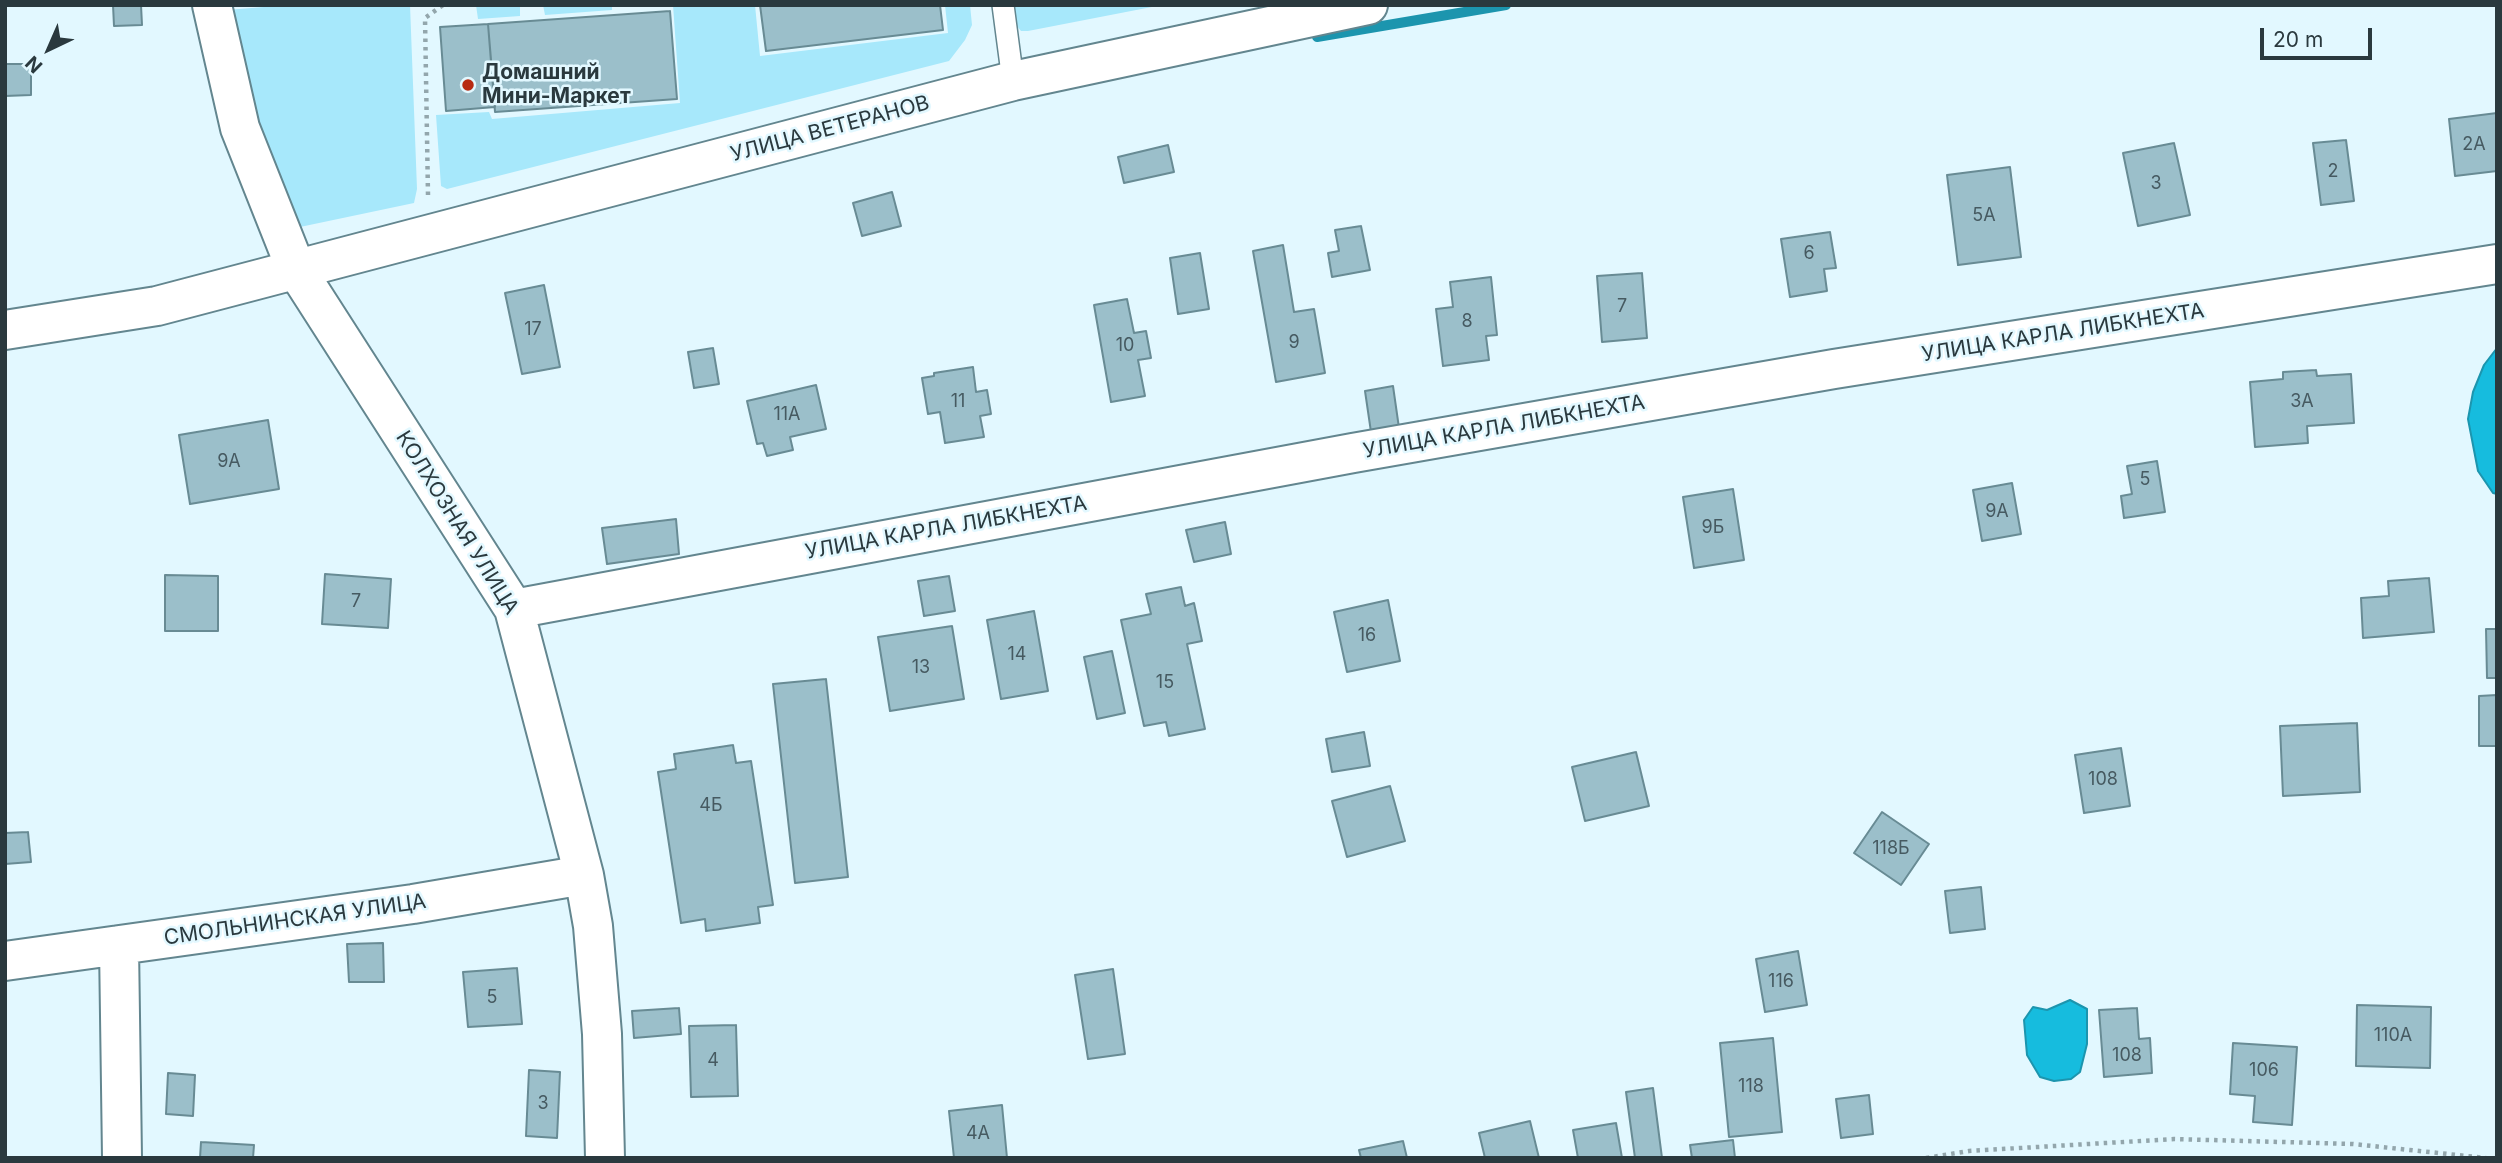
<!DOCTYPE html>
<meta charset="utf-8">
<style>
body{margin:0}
#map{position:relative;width:2502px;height:1163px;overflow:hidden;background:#e2f8ff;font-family:Inter,sans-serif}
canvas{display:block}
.frame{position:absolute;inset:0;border:7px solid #2a393e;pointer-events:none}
.north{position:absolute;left:14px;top:14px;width:70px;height:70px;-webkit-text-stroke:5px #e2f8ff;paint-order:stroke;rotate:224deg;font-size:19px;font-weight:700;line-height:28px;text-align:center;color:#2a393e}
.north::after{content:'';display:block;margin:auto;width:24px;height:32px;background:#2a393e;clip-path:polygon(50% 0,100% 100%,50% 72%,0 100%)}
.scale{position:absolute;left:2260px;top:28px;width:112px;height:32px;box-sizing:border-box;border:4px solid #2a393e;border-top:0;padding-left:9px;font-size:21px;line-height:24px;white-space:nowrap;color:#2a393e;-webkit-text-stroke:5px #e2f8ff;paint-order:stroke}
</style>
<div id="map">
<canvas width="2502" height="1163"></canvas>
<div class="frame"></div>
<div class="north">N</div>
<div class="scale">20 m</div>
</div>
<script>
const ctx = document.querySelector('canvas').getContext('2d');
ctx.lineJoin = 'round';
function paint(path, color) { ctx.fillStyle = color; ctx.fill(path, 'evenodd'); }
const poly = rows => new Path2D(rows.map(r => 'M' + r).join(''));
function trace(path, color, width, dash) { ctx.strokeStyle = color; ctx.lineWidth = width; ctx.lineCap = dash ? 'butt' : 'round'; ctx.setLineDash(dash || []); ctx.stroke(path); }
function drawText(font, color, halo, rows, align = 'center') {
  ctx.font = font + ' Inter,sans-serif'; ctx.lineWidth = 5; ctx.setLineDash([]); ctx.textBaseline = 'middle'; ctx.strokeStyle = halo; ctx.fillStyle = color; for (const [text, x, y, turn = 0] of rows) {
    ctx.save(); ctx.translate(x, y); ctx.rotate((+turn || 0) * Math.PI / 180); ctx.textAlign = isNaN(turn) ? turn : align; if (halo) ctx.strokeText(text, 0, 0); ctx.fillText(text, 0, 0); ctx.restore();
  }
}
paint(poly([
 [288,5,410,5,417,189,414,203,300,227,256,128,227,10],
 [476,5,520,5,520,16,478,19],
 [543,5,612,5,612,10,545,15],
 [673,5,755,5,760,56,948,33,945,5,970,5,972,25,965,40,949,61,447,189,441,186,436,115,489,112,492,119,680,103],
 [1013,5,1162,5,1028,31,1021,31,1016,25]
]), '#a7e8fb');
const water = poly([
 [2497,348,2497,494,2493,493,2478,471,2468,419,2473,392,2484,365,2497,348],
 [2070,1000,2087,1009,2087,1044,2080,1072,2071,1079,2054,1081,2040,1077,2027,1055,2024,1020,2033,1007,2047,1010,2070,1000]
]);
paint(water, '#16bcde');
trace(water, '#1c95ae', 2);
trace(poly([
 [1317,37,1506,5]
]), '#1c95ae', 10);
const building = poly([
 [113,5,141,5,142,25,114,26,113,5],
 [760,5,940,5,943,30,766,51,760,5],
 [670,11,677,99,495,112,488,24,670,11],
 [488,24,495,107,446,111,440,27,488,24],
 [5,64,31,64,31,95,5,96,5,64],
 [2497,113,2497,171,2455,176,2449,119,2497,113],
 [2346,140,2354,201,2321,205,2313,143,2346,140],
 [2174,143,2190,215,2138,226,2123,153,2174,143],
 [1168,145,1174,172,1124,183,1118,157,1168,145],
 [2010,167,2021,257,1958,265,1947,175,2010,167],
 [892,192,901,226,862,236,853,203,892,192],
 [1361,226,1370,270,1332,277,1328,253,1339,251,1335,230,1361,226],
 [1830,232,1836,268,1824,269,1827,291,1790,297,1781,239,1830,232],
 [1283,245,1294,312,1314,309,1325,373,1276,382,1253,251,1283,245],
 [1200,253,1209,309,1178,314,1170,258,1200,253],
 [1642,273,1647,338,1602,342,1597,276,1642,273],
 [1491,277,1497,335,1486,336,1489,360,1443,366,1436,309,1453,307,1450,282,1491,277],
 [544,285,560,367,522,374,505,293,544,285],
 [1127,299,1134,333,1146,331,1151,358,1138,360,1145,396,1111,402,1094,305,1127,299],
 [713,348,719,384,694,388,688,352,713,348],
 [973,367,976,392,987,390,991,414,980,416,984,437,945,443,940,412,928,414,922,378,934,376,934,373,973,367],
 [2316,370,2317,376,2351,374,2354,423,2307,426,2308,443,2255,447,2250,382,2283,379,2283,372,2316,370],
 [816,385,826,429,790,437,793,450,767,456,763,443,757,444,747,401,816,385],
 [1393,386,1399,428,1371,432,1365,391,1393,386],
 [268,420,279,489,190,504,179,435,268,420],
 [2157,461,2165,512,2124,518,2121,496,2132,494,2127,466,2157,461],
 [2012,483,2021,534,1982,541,1973,490,2012,483],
 [1733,489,1744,560,1694,568,1683,497,1733,489],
 [676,519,679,554,607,564,602,528,676,519],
 [1225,522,1231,554,1194,562,1186,530,1225,522],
 [325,574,391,579,388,628,322,624,325,574],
 [165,575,218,576,218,631,165,631,165,575],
 [949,576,955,611,924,616,918,581,949,576],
 [2429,578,2434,632,2363,638,2361,598,2389,596,2388,581,2429,578],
 [1181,587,1185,606,1194,603,1202,641,1187,644,1205,729,1169,736,1166,722,1144,726,1121,620,1151,614,1146,594,1181,587],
 [1388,600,1400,661,1347,672,1334,612,1388,600],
 [1034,611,1048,691,1001,699,987,620,1034,611],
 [952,626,964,699,890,711,878,637,952,626],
 [2486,629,2497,629,2497,678,2487,678,2486,629],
 [1112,651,1125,713,1097,719,1084,657,1112,651],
 [826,679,848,877,795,883,773,684,826,679],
 [2497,695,2497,746,2479,746,2479,696,2497,695],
 [2357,723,2360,792,2283,796,2280,726,2357,723],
 [1364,732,1370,766,1332,772,1326,739,1364,732],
 [733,745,736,763,751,761,773,905,758,907,760,923,706,931,705,919,681,923,658,772,676,769,674,754,733,745],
 [2121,748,2130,806,2084,813,2075,755,2121,748],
 [1636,752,1649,806,1585,821,1572,767,1636,752],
 [1390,786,1405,841,1347,857,1332,801,1390,786],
 [1882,812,1929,844,1901,885,1854,853,1882,812],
 [28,832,31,862,5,864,5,833,28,832],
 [1981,887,1985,929,1950,933,1945,891,1981,887],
 [383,943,384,982,349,982,347,944,383,943],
 [1798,951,1807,1005,1765,1012,1756,959,1798,951],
 [517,968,522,1024,468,1027,463,972,517,968],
 [1113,969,1125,1054,1088,1059,1075,975,1113,969],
 [2357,1005,2431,1007,2430,1068,2356,1066,2357,1005],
 [679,1008,681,1034,634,1038,632,1011,679,1008],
 [2137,1008,2139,1039,2150,1038,2152,1073,2104,1077,2099,1010,2137,1008],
 [736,1025,738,1096,691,1097,689,1026,736,1025],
 [1773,1038,1782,1132,1729,1137,1720,1043,1773,1038],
 [2233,1043,2297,1047,2292,1125,2253,1122,2255,1096,2230,1094,2233,1043],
 [529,1070,560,1072,557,1138,526,1136,529,1070],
 [168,1073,195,1075,193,1116,166,1114,168,1073],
 [1653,1088,1662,1158,1635,1158,1626,1092,1653,1088],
 [1869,1095,1873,1134,1841,1138,1836,1099,1869,1095],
 [1002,1105,1007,1158,954,1158,949,1111,1002,1105],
 [1530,1121,1539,1158,1485,1158,1479,1133,1530,1121],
 [1616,1123,1622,1158,1578,1158,1573,1130,1616,1123],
 [1733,1140,1735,1158,1692,1158,1690,1145,1733,1140],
 [1403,1141,1407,1158,1361,1158,1359,1150,1403,1141],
 [201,1142,254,1145,253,1158,200,1158,201,1142]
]);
paint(building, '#9bbfca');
trace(building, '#688b94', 2);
const service = poly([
 [1003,5,1013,81]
]);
const minor = poly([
 [212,5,240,128,296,269,514,609,584,875,593,926,602,1034,605,1158],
 [5,330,157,306,1013,81,1368,5],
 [514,609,1353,453,1834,369,2497,264],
 [119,945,122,1158],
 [5,961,413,904,584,875]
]);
trace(service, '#63868f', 24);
trace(minor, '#63868f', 42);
trace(poly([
 [428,195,425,18,443,5],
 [1926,1158,1969,1151,2174,1139,2353,1144,2486,1158]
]), '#93a6ac', 4.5, [3.5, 5]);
trace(service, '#fff', 21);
trace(minor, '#fff', 38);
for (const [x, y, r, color] of [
 [468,85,7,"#b72b12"]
]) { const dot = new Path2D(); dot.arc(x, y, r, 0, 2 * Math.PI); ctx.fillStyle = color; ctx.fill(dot); trace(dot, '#e2f8ff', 2.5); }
drawText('18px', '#465a61', null, [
 ["2А",2474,145],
 ["2",2333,172],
 ["3",2156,184],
 ["5А",1984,216],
 ["6",1809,254],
 ["7",1622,307],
 ["8",1467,322],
 ["17",533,330],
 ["9",1294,343],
 ["10",1125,346],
 ["11",958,402],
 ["3А",2302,402],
 ["11А",787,415],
 ["9А",229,462],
 ["5",2145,480],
 ["9А",1997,512],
 ["9Б",1713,528],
 ["7",356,602],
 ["16",1367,636],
 ["14",1017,655],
 ["13",921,668],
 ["15",1165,683],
 ["108",2103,780],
 ["4Б",711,806],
 ["118Б",1891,849],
 ["116",1781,982],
 ["5",492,998],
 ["110А",2393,1036],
 ["108",2127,1056],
 ["4",713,1061],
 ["106",2264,1071],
 ["118",1751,1087],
 ["3",543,1104],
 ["4А",978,1134]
]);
drawText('bold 21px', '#2a393e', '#e2f8ff', [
 ["Домашний",482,73],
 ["Мини-Маркет",482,97]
], 'left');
drawText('21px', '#2a393e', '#e2f8ff', [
 ["УЛИЦА ВЕТЕРАНОВ",830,129,-15],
 ["УЛИЦА КАРЛА ЛИБКНЕХТА",2063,333,-9],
 ["УЛИЦА КАРЛА ЛИБКНЕХТА",1504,427,-10],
 ["КОЛХОЗНАЯ УЛИЦА",457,523,58],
 ["УЛИЦА КАРЛА ЛИБКНЕХТА",946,528,-10],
 ["СМОЛЬНИНСКАЯ УЛИЦА",295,920,-8]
]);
</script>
